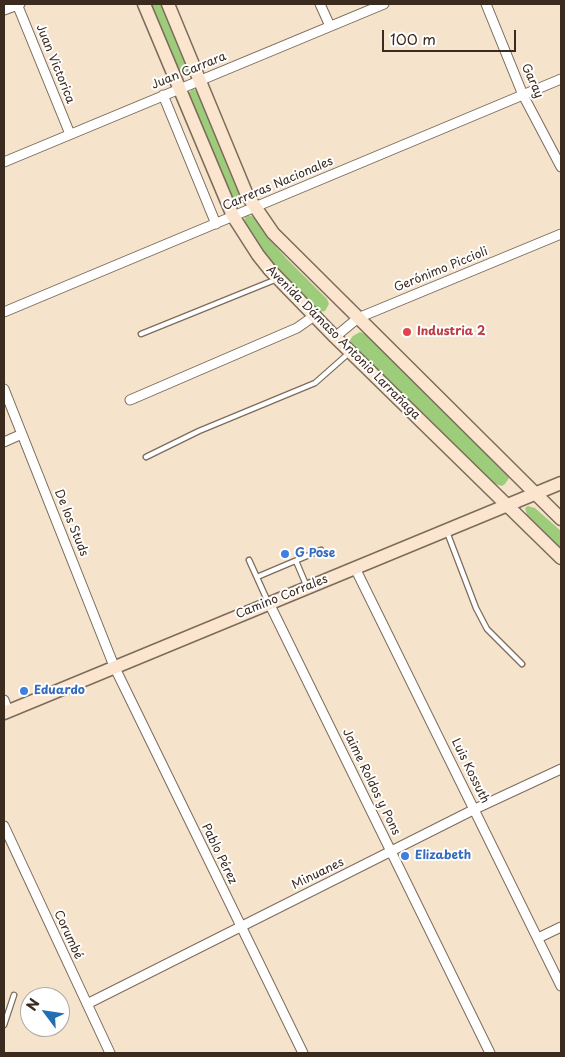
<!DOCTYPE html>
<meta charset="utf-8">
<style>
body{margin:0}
#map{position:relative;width:565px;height:1057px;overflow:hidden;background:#f6e3cb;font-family:"Playpen Sans",sans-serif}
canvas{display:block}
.frame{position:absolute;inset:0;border:5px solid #3b2a1e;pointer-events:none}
.north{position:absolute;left:20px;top:987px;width:50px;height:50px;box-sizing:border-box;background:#fff;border:1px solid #b1aaa5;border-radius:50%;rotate:301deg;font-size:14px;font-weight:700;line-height:20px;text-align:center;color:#3b2a1e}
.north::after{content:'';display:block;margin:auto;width:18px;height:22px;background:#1f6fb2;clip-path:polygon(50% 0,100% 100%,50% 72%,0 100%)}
.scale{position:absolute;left:382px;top:30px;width:134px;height:22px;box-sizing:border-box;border:2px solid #3b2a1e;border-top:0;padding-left:6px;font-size:15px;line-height:18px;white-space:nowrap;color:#3b2a1e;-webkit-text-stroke:4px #fff;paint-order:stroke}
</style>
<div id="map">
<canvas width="565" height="1057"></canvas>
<div class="frame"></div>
<div class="north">N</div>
<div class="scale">100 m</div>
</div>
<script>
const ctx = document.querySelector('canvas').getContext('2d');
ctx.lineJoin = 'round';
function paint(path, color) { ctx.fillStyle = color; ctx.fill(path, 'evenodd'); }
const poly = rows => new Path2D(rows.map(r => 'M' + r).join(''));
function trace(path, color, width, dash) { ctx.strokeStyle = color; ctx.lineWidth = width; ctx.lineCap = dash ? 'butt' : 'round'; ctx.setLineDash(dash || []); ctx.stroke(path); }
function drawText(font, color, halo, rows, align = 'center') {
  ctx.font = font + ' "Playpen Sans",sans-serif'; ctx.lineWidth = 4; ctx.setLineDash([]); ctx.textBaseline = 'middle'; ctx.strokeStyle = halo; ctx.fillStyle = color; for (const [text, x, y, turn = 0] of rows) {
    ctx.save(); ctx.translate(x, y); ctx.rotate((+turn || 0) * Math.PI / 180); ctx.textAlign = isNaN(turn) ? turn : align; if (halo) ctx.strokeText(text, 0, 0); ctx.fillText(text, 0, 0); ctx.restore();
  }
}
paint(poly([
 [151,4,163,4,190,71,187,76,184,77,180,74],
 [192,89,194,89,198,93,242,198,242,202,240,205,233,204,188,94],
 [249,215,255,218,265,234,286,258,327,299,329,304,325,311,319,312,282,277,258,246,244,225,245,216],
 [360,332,365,334,508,476,509,478,505,484,502,486,495,484,352,345,350,340,353,336],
 [528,506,535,508,561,531,561,549,527,515,525,508]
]), '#9dcc7a');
const lane = poly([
 [141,334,277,279],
 [146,457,199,431,315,383,349,353],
 [447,532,476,608,487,629,522,664],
 [249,560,268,602],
 [296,561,307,587],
 [257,577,321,550],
 [4,1025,14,995]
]);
const street = poly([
 [17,4,70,134],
 [320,4,330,26],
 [486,4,523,95,561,167],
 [4,10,20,4],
 [163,95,216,224],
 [4,162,384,4],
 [4,312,561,79],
 [335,337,358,318,561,234],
 [4,389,114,666,303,1053],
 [130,400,297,328,314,316],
 [4,442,22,434],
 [355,568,561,986],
 [269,603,490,1053],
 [4,700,8,711],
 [4,826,110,1053],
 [538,938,561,927],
 [87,1004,475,809,561,769]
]);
const secondary = poly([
 [144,4,233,216,258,255,270,270,335,337,561,558],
 [168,4,247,195,273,233,561,519],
 [4,713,561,483]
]);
trace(lane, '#7c6b5b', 7);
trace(street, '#7c6b5b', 11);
trace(secondary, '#7c6b5b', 15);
trace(lane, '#fff', 4.5);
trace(street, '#fff', 9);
trace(secondary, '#fbe5cf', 12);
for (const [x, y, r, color] of [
 [407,332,5,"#e0444e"],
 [285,554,5,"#3f7fe0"],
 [24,691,5,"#3f7fe0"],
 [405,856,5,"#3f7fe0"]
]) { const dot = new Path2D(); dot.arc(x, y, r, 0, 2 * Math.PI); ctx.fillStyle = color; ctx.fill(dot); trace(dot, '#fff', 2); }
drawText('12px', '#3b2a1e', '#fff', [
 ["Juan Victorica",55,64,68],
 ["Juan Carrara",189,71,-22],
 ["Garay",532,81,66],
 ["Carreras Nacionales",278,184,-23],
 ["Gerónimo Piccioli",441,270,-22],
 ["Avenida Dámaso Antonio Larrañaga",343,343,45],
 ["De los Studs",71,523,68],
 ["Camino Corrales",282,597,-22],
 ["Luis Kossuth",470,771,64],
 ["Jaime Roldos y Pons",371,782,64],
 ["Pablo Pérez",219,854,64],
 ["Minuanes",318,874,-26],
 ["Corumbé",68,935,65]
]);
drawText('bold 12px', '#be3a42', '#fff', [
 ["Industria 2",417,332]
], 'left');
drawText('bold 12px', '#366cbe', '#fff', [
 ["G Pose",295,554],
 ["Eduardo",34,691],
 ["Elizabeth",415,856]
], 'left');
</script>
